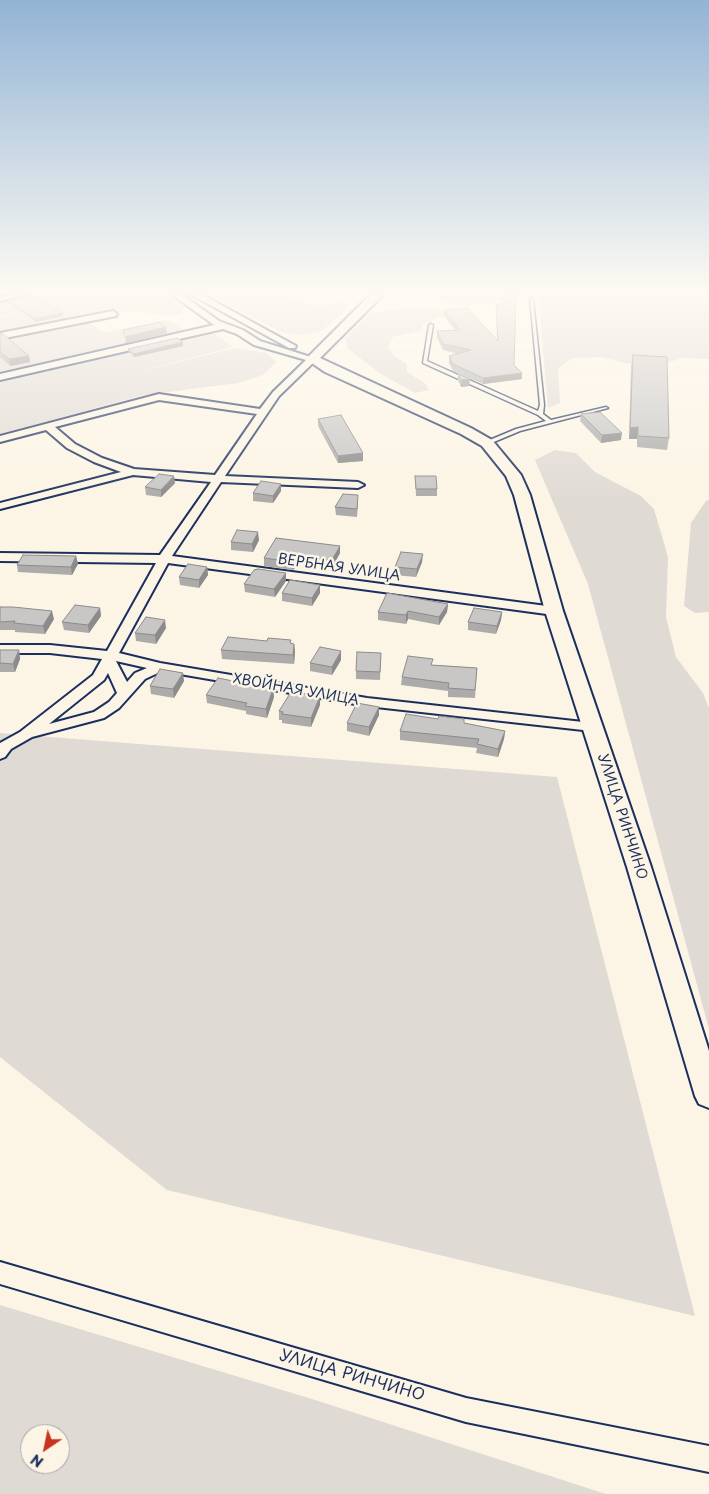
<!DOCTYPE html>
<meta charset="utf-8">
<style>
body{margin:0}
#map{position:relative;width:709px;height:1494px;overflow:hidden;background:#fcf5e5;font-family:"Playpen Sans",sans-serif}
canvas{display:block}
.north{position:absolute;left:20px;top:1424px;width:50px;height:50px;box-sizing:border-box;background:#fcf5e5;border:1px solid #a2a6af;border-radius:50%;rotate:214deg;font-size:14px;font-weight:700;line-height:20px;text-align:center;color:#1b2f5e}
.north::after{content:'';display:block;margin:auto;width:18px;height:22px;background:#c8321e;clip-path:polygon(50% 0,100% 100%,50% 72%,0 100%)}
</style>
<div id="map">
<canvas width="709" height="1494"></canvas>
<div class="north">N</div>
</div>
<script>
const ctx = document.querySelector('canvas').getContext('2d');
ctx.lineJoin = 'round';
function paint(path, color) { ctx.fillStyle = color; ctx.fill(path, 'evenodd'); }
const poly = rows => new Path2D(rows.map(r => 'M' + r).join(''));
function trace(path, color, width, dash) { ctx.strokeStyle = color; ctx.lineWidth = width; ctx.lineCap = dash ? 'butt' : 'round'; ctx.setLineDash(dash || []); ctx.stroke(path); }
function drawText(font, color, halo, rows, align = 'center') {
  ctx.font = font + ' "Playpen Sans",sans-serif'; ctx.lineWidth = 5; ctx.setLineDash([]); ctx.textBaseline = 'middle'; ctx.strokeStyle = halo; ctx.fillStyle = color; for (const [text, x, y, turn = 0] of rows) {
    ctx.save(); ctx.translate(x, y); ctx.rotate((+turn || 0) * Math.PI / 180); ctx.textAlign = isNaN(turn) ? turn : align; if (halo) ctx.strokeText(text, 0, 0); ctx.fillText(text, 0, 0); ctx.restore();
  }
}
paint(poly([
 [0,294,164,294,183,307,182,314,169,316,142,312,84,313,76,310,85,316,0,334,0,317,63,306,0,316],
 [205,294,289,294,305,303,318,305,348,302,343,312,323,330,302,335,282,332],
 [422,294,709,294,709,359,681,358,664,364,625,363,602,357,572,358,558,369,560,403,548,408,540,315,541,297,532,295,465,306],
 [408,308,441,309,450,314,422,324,422,330,393,337,388,347,394,356,407,364,407,372,426,384,429,390,415,393,381,374,347,348,346,338,370,313],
 [85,320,105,332,169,320,187,332,0,374,0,338],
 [212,332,233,347,126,375,235,348,267,353,276,362,263,375,239,383,144,395,0,434,0,380],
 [555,450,576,453,595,472,641,496,654,509,668,557,666,617,676,657,703,693,709,708,709,1029,588,584,535,460],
 [709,500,709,612,695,613,684,606,691,523,706,501],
 [0,733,557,777,695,1316,167,1190,0,1057],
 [0,1305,312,1399,606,1494,0,1494],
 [30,1434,60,1434,60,1464,30,1464]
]), '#dfdbd4');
const lane = poly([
 [530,298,533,299,544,405,543,414,551,420,606,407,608,408,520,431,489,444,485,444,485,442,516,429,546,421,538,415,423,363,429,325,431,324,433,325,427,361,538,411,540,405,530,298]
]);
const street = poly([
 [12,294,30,294,0,301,0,297,12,294],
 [171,294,181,294,219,321,243,330,260,341,317,359,279,396,225,476,358,482,364,485,358,488,221,482,172,556,554,607,560,611,554,615,168,563,119,653,160,663,367,698,592,723,597,724,599,727,597,730,592,731,367,706,162,671,145,679,119,708,104,718,32,737,11,749,5,757,0,759,0,743,20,732,93,675,102,659,50,653,0,653,0,645,50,645,107,651,156,563,0,561,0,553,160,555,211,482,133,475,0,509,0,503,121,472,94,462,67,448,46,430,0,442,0,436,159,394,260,409,273,392,306,360,254,345,237,334,223,329,0,380,0,374,214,325,171,294],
 [159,400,257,414,215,475,134,469,102,458,75,444,55,427,159,400],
 [116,661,147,668,135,673,127,682,116,661],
 [108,673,117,693,109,702,94,712,49,724,104,680,108,673],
 [190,294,201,294,296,346,295,348,289,348,190,294],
 [113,311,117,314,116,316,0,339,0,333,113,311],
 [0,1262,466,1398,709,1446,709,1472,466,1422,0,1284,0,1262]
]);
const secondary = poly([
 [371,294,384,294,320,358,471,428,492,440,521,475,530,495,563,611,651,867,709,1051,709,1108,699,1104,695,1096,627,867,545,611,514,495,506,476,482,446,461,434,325,372,306,359,371,294]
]);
trace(lane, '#1b2f5e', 3);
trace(street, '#1b2f5e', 4);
trace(secondary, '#1b2f5e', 4);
paint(lane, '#fcf5e5');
paint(street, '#fcf5e5');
paint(secondary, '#fcf5e5');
paint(poly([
 [8,301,63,313,63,316,36,322,9,304],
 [496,304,514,365,522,373,522,379,483,384,453,371,449,363,449,356,458,354,443,350,437,338,437,331,455,330,444,316,444,310,497,340],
 [0,334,29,356,30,362,10,366,0,357],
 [183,346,134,357,129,352,128,349],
 [633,355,669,438,667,450,637,447,637,439,629,439,631,366],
 [458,374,470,379,469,386,461,387,458,381],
 [581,414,621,440,601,443,580,421],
 [318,419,363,453,363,461,338,463,318,426],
 [415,476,437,489,437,496,416,496],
 [175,483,161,497,146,495,145,487],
 [281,484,281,491,273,503,253,501,253,493],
 [358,503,357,517,336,515,335,507],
 [276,538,340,553,332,568,299,563,293,570,264,566,264,558],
 [259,540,253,552,231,550,231,542],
 [76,556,78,564,72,575,18,572,17,565],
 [422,562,416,577,394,575,395,567],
 [207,567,208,575,199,588,180,585,179,577],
 [286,573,286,581,275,597,245,592,244,584],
 [320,585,320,593,312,606,282,601,282,593],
 [448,604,447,612,439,625,408,619,406,624,378,620,378,612],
 [0,607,54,619,45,634,15,632,15,630,0,630],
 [100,608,101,616,89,633,64,630,62,622],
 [502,612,501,620,496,634,468,630,468,622],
 [166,628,156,644,136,641,135,633],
 [291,644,294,644,295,652,294,664,222,659,221,650],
 [0,650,19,650,20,659,15,672,0,672],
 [381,653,380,680,356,679,356,671],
 [341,660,332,675,310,671,310,663],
 [433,665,477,668,475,698,448,697,448,691,401,685,402,677],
 [184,681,174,698,151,694,150,686],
 [273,689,274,697,267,718,246,714,246,711,207,703,206,695],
 [320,705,311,727,282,723,282,720,279,720,279,711],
 [379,715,369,736,347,731,347,723],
 [438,719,464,719,464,723,505,731,504,739,498,757,476,753,477,748,400,740,400,731]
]), '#acabaa');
paint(poly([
 [63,313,63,316,36,322,35,319],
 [166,327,167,334,126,343,125,337],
 [183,342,183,346,134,357,134,354],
 [29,356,30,362,10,366,9,359],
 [522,373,522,379,483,384,483,378],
 [470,379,469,386,461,387,461,380],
 [638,427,637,439,629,439,630,428],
 [622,433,621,440,601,443,602,435],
 [363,453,363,461,338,463,338,456],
 [174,476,175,483,161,497,161,490],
 [281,484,281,491,273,503,273,496],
 [258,532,259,540,253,552,252,544],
 [340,546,340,553,332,568,332,560],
 [423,554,422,562,416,577,417,569],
 [298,555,299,563,293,570,293,562],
 [76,556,78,564,72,575,71,567],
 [207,567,208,575,199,588,199,580],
 [286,573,286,581,275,597,274,589],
 [320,585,320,593,312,606,312,598],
 [448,604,447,612,439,625,439,617],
 [100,608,101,616,89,633,88,625],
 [52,611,54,619,45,634,43,626],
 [408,611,408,619,406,624,406,615],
 [502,612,501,620,496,634,497,626],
 [165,620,166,628,156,644,155,635],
 [294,644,295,652,294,664,293,655],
 [19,650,20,659,15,672,13,664],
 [341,651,341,660,332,675,332,667],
 [183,673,184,681,174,698,173,689],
 [273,689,274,697,267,718,266,709],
 [320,696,320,705,311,727,311,718],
 [379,707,379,715,369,736,369,727],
 [505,731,504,739,498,757,498,749]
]), '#8c8b8b');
const building = poly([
 [502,295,516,295,514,365,522,373,483,378,453,364,449,356,471,350,443,344,437,331,460,330,444,310,467,308,498,341,496,304,502,304,502,295],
 [33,296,63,313,35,319,8,301,33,296],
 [160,322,166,327,125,337,123,330,160,322],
 [0,334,3,334,29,356,9,359,0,352,0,334],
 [177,338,183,342,134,354,128,349,177,338],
 [633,355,667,357,669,438,638,436,638,427,630,428,633,355],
 [458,374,470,379,461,380,458,374],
 [600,412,622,433,602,435,581,414,600,412],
 [341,415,363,453,338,456,318,419,341,415],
 [159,474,174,476,161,490,145,487,159,474],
 [415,476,436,476,437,489,416,489,415,476],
 [261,481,281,484,273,496,253,493,261,481],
 [343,494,358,495,357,509,335,507,343,494],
 [237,530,258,532,252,544,231,542,237,530],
 [276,538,340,546,332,560,298,555,293,562,264,558,276,538],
 [401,552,423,554,417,569,395,567,401,552],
 [23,555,76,556,71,567,17,565,23,555],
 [188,564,207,567,199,580,179,577,188,564],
 [258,569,286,573,274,589,244,584,254,570,258,569],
 [290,580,320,585,312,598,282,593,290,580],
 [387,593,448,604,439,617,408,611,406,615,378,612,387,593],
 [75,605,100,608,88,625,62,622,75,605],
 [0,607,13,607,52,611,43,626,14,623,15,621,0,622,0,607],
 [474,608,502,612,497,626,468,622,474,608],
 [146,617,165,620,155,635,135,633,146,617],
 [228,637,267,641,268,638,291,640,290,643,294,644,293,655,221,650,228,637],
 [320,647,341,651,332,667,310,663,320,647],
 [0,650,19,650,13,664,0,663,0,650],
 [357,652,381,653,380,672,356,671,357,652],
 [408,656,433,659,431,665,477,668,475,690,448,688,449,683,402,677,408,656],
 [160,669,183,673,173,689,150,686,160,669],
 [218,678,273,689,266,709,245,706,247,703,206,695,218,678],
 [291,692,320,696,311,718,282,714,283,712,279,711,291,692],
 [357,703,379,707,369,727,347,723,357,703],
 [406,714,438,719,439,716,464,719,464,723,505,731,498,749,477,744,479,739,400,731,406,714]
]);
paint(building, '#c8c7c6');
trace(building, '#8c8b8b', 1);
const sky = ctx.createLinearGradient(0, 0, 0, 503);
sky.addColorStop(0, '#92b4d5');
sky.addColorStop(0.58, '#fefaf3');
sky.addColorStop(1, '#fefaf300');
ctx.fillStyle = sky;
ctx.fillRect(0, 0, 709, 503);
drawText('14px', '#1b2f5e', '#fcf5e5', [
 ["ВЕРБНАЯ УЛИЦА",339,568,8],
 ["ХВОЙНАЯ УЛИЦА",296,690,10],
 ["УЛИЦА РИНЧИНО",622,817,72]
]);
drawText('16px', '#1b2f5e', '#fcf5e5', [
 ["УЛИЦА РИНЧИНО",352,1376,16]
]);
</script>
